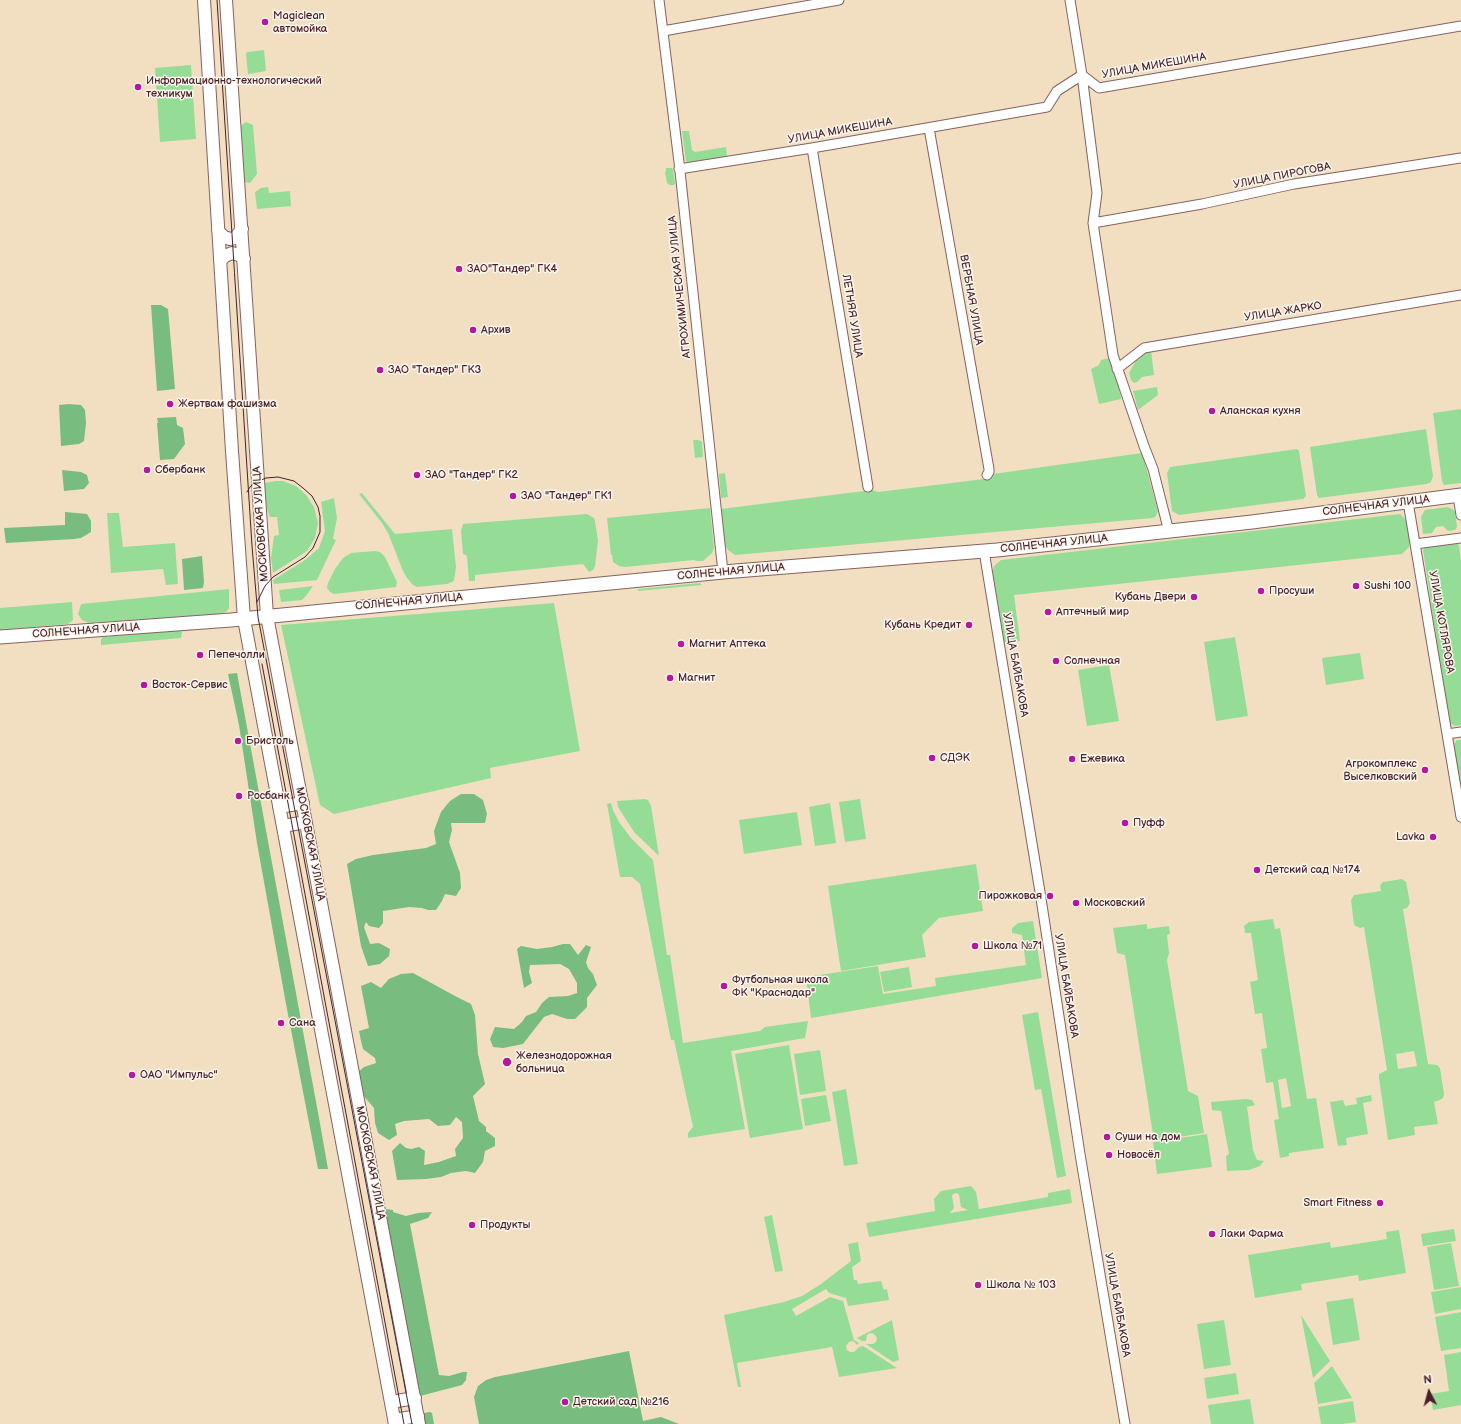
<!DOCTYPE html>
<meta charset="utf-8">
<style>
body{margin:0}
#map{position:relative;width:1461px;height:1424px;overflow:hidden;background:#f2dfc2;font-family:"Balsamiq Sans",sans-serif}
canvas{display:block}
.north{position:absolute;left:1409px;top:1372px;width:40px;height:40px;-webkit-text-stroke:3px #fbf7ec;paint-order:stroke;rotate:354deg;font-size:11px;font-weight:700;line-height:16px;text-align:center;color:#4a1f2b}
.north::after{content:'';display:block;margin:auto;width:14px;height:18px;background:#4a1f2b;clip-path:polygon(50% 0,100% 100%,50% 72%,0 100%)}
</style>
<div id="map">
<canvas width="1461" height="1424"></canvas>
<div class="north">N</div>
</div>
<script>
const ctx = document.querySelector('canvas').getContext('2d');
ctx.lineJoin = 'round';
function paint(path, color) { ctx.fillStyle = color; ctx.fill(path, 'evenodd'); }
const poly = rows => new Path2D(rows.map(r => 'M' + r).join(''));
function trace(path, color, width, dash) { ctx.strokeStyle = color; ctx.lineWidth = width; ctx.lineCap = dash ? 'butt' : 'round'; ctx.setLineDash(dash || []); ctx.stroke(path); }
function drawText(font, color, halo, rows, align = 'center') {
  ctx.font = font + ' "Balsamiq Sans",sans-serif'; ctx.lineWidth = 3; ctx.setLineDash([]); ctx.textBaseline = 'middle'; ctx.strokeStyle = halo; ctx.fillStyle = color; for (const [text, x, y, turn = 0] of rows) {
    ctx.save(); ctx.translate(x, y); ctx.rotate((+turn || 0) * Math.PI / 180); ctx.textAlign = isNaN(turn) ? turn : align; if (halo) ctx.strokeText(text, 0, 0); ctx.fillText(text, 0, 0); ctx.restore();
  }
}
paint(poly([
 [264,50,266,71,248,74,246,54,247,52],
 [191,65,196,139,160,142,155,68],
 [246,122,253,125,257,174,250,183,243,182,239,127],
 [682,131,689,131,692,150,695,152,726,147,727,157,689,163,686,161],
 [666,168,672,168,673,170,675,183,674,185,670,185,667,183,665,172,666,171],
 [268,187,269,193,290,191,291,206,257,209,255,192,261,188],
 [1151,350,1154,375,1142,377,1137,382,1134,383,1131,380,1129,373,1138,357],
 [1109,358,1114,362,1121,399,1099,404,1091,369,1099,365,1101,360],
 [1157,387,1158,395,1138,410,1133,391],
 [1461,409,1461,483,1444,485,1442,481,1433,413],
 [1426,429,1433,476,1431,482,1427,484,1319,498,1317,495,1310,447],
 [693,440,699,440,702,442,703,457,695,458],
 [1297,449,1299,451,1306,496,1303,499,1179,515,1172,511,1167,473,1170,467],
 [1142,453,1158,511,1156,516,1153,518,735,555,728,550,725,545,721,509,872,490,878,492,984,479,993,474],
 [725,473,728,497,721,498,719,474],
 [276,481,283,481,296,486,306,495,314,507,318,523,315,538,307,551,273,573,271,558,274,536,279,535,277,517,270,517,263,497,264,483],
 [362,493,395,534,452,529,456,567,454,581,447,584,417,587,413,585,407,578,403,571,388,533,382,523,359,494],
 [334,498,337,518,333,539,336,540,317,580,274,584,273,580,305,560,319,548,325,531,321,502],
 [1448,507,1455,511,1457,527,1455,530,1448,531,1443,526,1436,527,1432,533,1423,534,1421,517,1425,510],
 [710,508,714,548,712,553,703,561,696,561,694,560,625,567,619,566,613,562,612,555,611,555,607,518],
 [107,513,119,513,123,547,175,543,178,584,166,585,163,569,111,573],
 [587,514,594,518,595,521,598,541,595,566,593,570,589,572,583,564,475,575,475,581,469,581,467,557,466,555,463,554,461,531,463,524],
 [1400,514,1407,521,1410,541,1409,547,1402,554,1014,595,1020,641,1003,643,991,573,995,565,1001,560],
 [1456,543,1459,545,1461,561,1461,725,1455,726,1450,723,1448,716,1423,550,1426,546],
 [375,551,380,552,385,557,397,582,396,587,334,594,330,592,327,588,328,583,335,569,343,558,351,553],
 [700,583,702,585,638,591,638,589],
 [313,586,306,596,302,600,281,602,279,590],
 [229,589,229,608,226,612,218,614,89,623,82,620,78,614,81,604],
 [72,602,73,620,68,624,0,630,0,608],
 [554,603,580,751,490,768,491,778,334,814,320,805,281,625],
 [180,630,182,632,181,638,101,645,101,639,103,637],
 [1235,637,1248,716,1216,721,1204,642],
 [1360,653,1364,679,1326,685,1322,658],
 [1109,665,1119,721,1087,726,1078,670],
 [1457,740,1461,740,1461,789,1453,745],
 [645,799,648,800,651,806,659,856,634,832,618,807,617,801],
 [860,799,866,839,845,842,839,802],
 [611,803,613,810,619,822,631,838,653,860,667,955,670,955,683,1043,760,1031,765,1027,808,1021,805,1038,731,1051,745,1129,688,1138,688,1133,693,1127,674,1040,671,1040,640,884,632,877,620,877,607,804],
 [830,803,836,843,815,846,809,807],
 [797,812,802,845,744,854,739,820],
 [976,864,983,911,939,918,922,935,926,957,841,971,828,886],
 [1402,879,1406,882,1410,903,1407,908,1403,909,1428,1064,1437,1065,1440,1068,1444,1094,1443,1098,1440,1100,1434,1102,1438,1124,1414,1127,1415,1135,1388,1140,1379,1078,1379,1074,1387,1070,1364,927,1360,928,1354,925,1351,900,1354,895,1381,891,1380,886,1383,882],
 [1414,1051,1417,1066,1398,1069,1396,1054],
 [1273,919,1275,929,1280,928,1307,1099,1316,1098,1324,1148,1289,1153,1289,1156,1280,1158,1274,1120,1279,1119,1273,1082,1266,1083,1261,1049,1267,1048,1262,1013,1255,1014,1250,982,1258,980,1251,933,1245,933,1244,926,1249,922],
 [1286,1078,1291,1106,1282,1108,1278,1080],
 [1033,921,1042,978,811,1018,806,977,878,966,883,994,936,986,935,978,1026,965,1022,935,1012,933,1012,928,1018,923],
 [1147,924,1147,929,1169,926,1170,934,1167,935,1169,953,1167,960,1188,1091,1198,1096,1204,1133,1154,1141,1125,955,1117,953,1113,928],
 [909,967,912,987,884,992,880,972],
 [1038,1012,1066,1176,1057,1178,1041,1089,1035,1090,1022,1015],
 [789,1045,803,1129,750,1138,735,1054],
 [820,1050,826,1091,800,1095,794,1054],
 [846,1089,858,1164,844,1166,832,1092],
 [826,1095,831,1121,805,1126,801,1099],
 [1371,1095,1372,1101,1363,1103,1368,1134,1346,1138,1347,1145,1338,1146,1330,1102,1343,1100,1345,1106,1357,1104,1356,1098],
 [1246,1099,1252,1100,1255,1105,1247,1107,1253,1150,1257,1160,1264,1161,1260,1166,1249,1170,1227,1171,1226,1156,1229,1154,1221,1111,1212,1110,1211,1102],
 [1207,1134,1212,1167,1157,1174,1153,1142],
 [971,1186,976,1192,979,1209,1048,1197,1048,1193,1070,1189,1072,1203,869,1237,866,1223,935,1211,934,1199,941,1191],
 [957,1193,959,1195,961,1207,968,1210,950,1213,954,1208,952,1196,953,1194],
 [772,1215,783,1271,775,1272,764,1217],
 [1454,1229,1456,1241,1423,1246,1421,1234],
 [1399,1230,1406,1273,1359,1281,1358,1275,1301,1284,1302,1290,1255,1298,1248,1255,1330,1242,1331,1248,1387,1239,1386,1232],
 [858,1242,861,1261,852,1267,854,1280,857,1280,858,1284,881,1281,884,1290,887,1289,889,1300,848,1306,846,1298,829,1293,826,1289,792,1309,796,1316,830,1297,843,1301,854,1340,859,1343,857,1345,853,1341,849,1342,846,1346,847,1350,850,1352,854,1352,859,1347,863,1346,897,1368,839,1377,832,1347,737,1363,741,1387,738,1387,724,1315,784,1302,802,1296,821,1284,851,1261,848,1244],
 [1451,1243,1459,1286,1434,1290,1427,1247],
 [1461,1287,1461,1309,1435,1314,1431,1292],
 [1353,1298,1360,1340,1333,1345,1326,1302],
 [1461,1312,1461,1348,1441,1351,1435,1317],
 [1301,1315,1330,1361,1313,1378],
 [892,1320,899,1360,893,1362,866,1344,873,1344,876,1342,877,1338,874,1334,870,1333,867,1335,866,1341,862,1341,857,1338],
 [1224,1320,1231,1365,1204,1369,1197,1324],
 [1461,1352,1461,1405,1433,1410,1430,1394,1449,1391,1444,1355],
 [1332,1366,1352,1398,1318,1404,1314,1383],
 [1236,1373,1239,1394,1207,1399,1204,1378],
 [1250,1399,1254,1424,1211,1424,1208,1405],
 [1353,1401,1356,1422,1342,1424,1321,1424,1318,1407]
]), '#95dd97');
paint(poly([
 [151,305,161,305,168,309,175,389,157,391],
 [69,404,81,405,85,410,86,423,84,441,79,444,61,446,59,405],
 [176,417,177,425,183,428,185,444,174,459,160,460,157,423,158,423,157,418],
 [62,470,81,472,87,475,89,483,84,489,64,491],
 [65,512,87,514,91,521,91,532,81,538,74,539,6,543,4,528,65,525],
 [202,556,204,582,203,588,184,590,182,559],
 [237,673,319,1118,328,1169,318,1169,286,1004,257,843,239,725,228,674],
 [461,794,474,794,483,800,487,814,485,823,451,823,452,830,449,842,460,873,461,888,456,896,445,894,442,901,436,910,428,910,422,908,409,907,383,911,383,923,379,928,369,926,366,922,364,927,370,944,379,943,390,949,389,956,380,964,368,966,361,946,347,864,356,859,373,855,426,848,436,844,434,831,441,812,450,801],
 [563,944,570,944,578,955,586,945,591,947,586,962,588,968,593,974,597,985,587,998,587,1007,575,1019,567,1019,552,1014,544,1017,523,1044,503,1048,493,1047,490,1039,495,1027,514,1029,522,1022,526,1016,536,1012,542,1003,549,997,568,996,577,993,577,983,569,969,560,964,530,965,529,972,532,983,524,988,517,949,521,946,537,949,552,947],
 [413,973,455,996,471,1004,475,1015,478,1054,485,1084,473,1096,479,1121,486,1127,486,1131,495,1138,495,1146,485,1151,483,1162,475,1173,466,1171,451,1173,441,1177,426,1179,397,1180,392,1151,400,1143,406,1148,411,1149,419,1147,425,1151,424,1165,439,1162,456,1156,455,1149,463,1138,462,1122,456,1117,450,1125,438,1126,429,1119,404,1121,395,1124,397,1135,389,1140,378,1133,375,1123,374,1108,363,1095,357,1073,364,1067,376,1063,375,1058,363,1049,361,1041,359,1031,369,1028,361,986,371,982,381,988,389,979,401,974],
 [386,1209,393,1210,393,1212,406,1216,418,1213,432,1212,428,1218,410,1224,439,1375,449,1376,463,1372,467,1372,466,1380,462,1385,420,1396,387,1224],
 [629,1351,643,1421,661,1417,679,1424,479,1424,474,1397,478,1386,486,1380,495,1377,511,1374],
 [430,1412,432,1413,434,1424,423,1424,423,1413]
]), '#78bc80');
const minor = poly([
 [659,0,679,162,723,572],
 [1070,0,1082,75,1097,193,1093,223,1113,355,1144,446,1153,469,1169,532],
 [663,31,839,0],
 [1082,75,1099,88,1461,26],
 [929,128,989,469,989,472,987,475],
 [812,148,868,487],
 [679,169,812,148,1047,107,1057,91,1082,75],
 [1093,223,1202,204,1294,184,1461,158],
 [1117,369,1144,348,1461,295],
 [1458,496,1461,515],
 [1408,502,1461,817],
 [1415,544,1461,538],
 [984,551,1040,892,1080,1154,1125,1424],
 [1447,734,1461,732]
]);
const tertiary = poly([
 [204,0,232,451,244,619,395,1424],
 [226,0,267,616,419,1424],
 [218,231,224,237,230,239,235,238,242,229],
 [220,261,225,256,232,253,239,255,244,259],
 [279,807,303,803],
 [283,826,306,822],
 [391,1402,415,1398],
 [394,1420,418,1416]
]);
const secondary = poly([
 [0,637,231,620,723,572,997,550,1252,522,1461,495]
]);
trace(minor, '#856260', 11);
trace(tertiary, '#856260', 14);
trace(secondary, '#856260', 15);
trace(minor, '#fff', 9);
trace(tertiary, '#fff', 12);
trace(secondary, '#fff', 13);
trace(poly([
 [217,0,252,546,258,617,412,1424],
 [247,492,250,487,254,483,266,478,278,477,294,481,303,488,312,496,318,507,320,516,320,532,313,548,305,557,273,577,265,586,257,602],
 [262,664,404,1424]
]), '#4a1f2b', 1);
for (const [x, y, r, color] of [
 [265,22,4,"#b5179e"],
 [138,87,4,"#b5179e"],
 [459,269,4,"#b5179e"],
 [473,330,4,"#b5179e"],
 [380,370,4,"#b5179e"],
 [170,404,4,"#b5179e"],
 [1212,411,4,"#b5179e"],
 [147,470,4,"#b5179e"],
 [417,475,4,"#b5179e"],
 [513,496,4,"#b5179e"],
 [1356,586,4,"#b5179e"],
 [1261,591,4,"#b5179e"],
 [1194,597,4,"#b5179e"],
 [1048,612,4,"#b5179e"],
 [969,625,4,"#b5179e"],
 [681,644,4,"#b5179e"],
 [200,655,4,"#b5179e"],
 [1056,661,4,"#b5179e"],
 [670,678,4,"#b5179e"],
 [144,685,4,"#b5179e"],
 [238,741,4,"#b5179e"],
 [932,758,4,"#b5179e"],
 [1072,759,4,"#b5179e"],
 [1425,770,4,"#b5179e"],
 [239,796,4,"#b5179e"],
 [1125,823,4,"#b5179e"],
 [1433,837,4,"#b5179e"],
 [1257,870,4,"#b5179e"],
 [1050,896,4,"#b5179e"],
 [1076,903,4,"#b5179e"],
 [975,946,4,"#b5179e"],
 [724,986,4,"#b5179e"],
 [281,1023,4,"#b5179e"],
 [507,1062,5,"#b5179e"],
 [132,1075,4,"#b5179e"],
 [1107,1137,4,"#b5179e"],
 [1109,1155,4,"#b5179e"],
 [1380,1203,4,"#b5179e"],
 [472,1225,4,"#b5179e"],
 [1212,1234,4,"#b5179e"],
 [978,1285,4,"#b5179e"],
 [565,1402,4,"#b5179e"]
]) { const dot = new Path2D(); dot.arc(x, y, r, 0, 2 * Math.PI); ctx.fillStyle = color; ctx.fill(dot); trace(dot, '#fbf7ec', 1.5); }
drawText('11px', '#4a1f2b', '#fbf7ec', [
 ["Magiclean",273,16],
 ["автомойка",273,29],
 ["Информационно-технологический",146,81],
 ["техникум",146,94],
 ["ЗАО\"Тандер\" ГК4",467,269],
 ["Архив",481,330],
 ["ЗАО \"Тандер\" ГК3",388,370],
 ["Жертвам фашизма",178,404],
 ["Аланская кухня",1220,411],
 ["Сбербанк",155,470],
 ["ЗАО \"Тандер\" ГК2",425,475],
 ["ЗАО \"Тандер\" ГК1",521,496],
 ["Sushi 100",1364,586],
 ["Просуши",1269,591],
 ["Кубань Двери",1186,597,"right"],
 ["Аптечный мир",1056,612],
 ["Кубань Кредит",961,625,"right"],
 ["Магнит Аптека",689,644],
 ["Пепечолли",208,655],
 ["Солнечная",1064,661],
 ["Магнит",678,678],
 ["Восток-Сервис",152,685],
 ["Бристоль",246,741],
 ["СДЭК",940,758],
 ["Ежевика",1080,759],
 ["Агрокомплекс",1417,764,"right"],
 ["Выселковский",1417,777,"right"],
 ["Росбанк",247,796],
 ["Пуфф",1133,823],
 ["Lavka",1425,837,"right"],
 ["Детский сад №174",1265,870],
 ["Пирожковая",1042,896,"right"],
 ["Московский",1084,903],
 ["Школа №71",983,946],
 ["Футбольная школа",732,980],
 ["ФК \"Краснодар\"",732,993],
 ["Сана",289,1023],
 ["Железнодорожная",516,1056],
 ["больница",516,1069],
 ["ОАО \"Импульс\"",140,1075],
 ["Суши на дом",1115,1137],
 ["Новосёл",1117,1155],
 ["Smart Fitness",1372,1203,"right"],
 ["Продукты",480,1225],
 ["Лаки Фарма",1220,1234],
 ["Школа № 103",986,1285],
 ["Детский сад №216",573,1402]
], 'left');
drawText('11px', '#4a1f2b', '#fbf7ec', [
 ["УЛИЦА МИКЕШИНА",1154,66,-10],
 ["УЛИЦА МИКЕШИНА",840,131,-10],
 ["УЛИЦА ПИРОГОВА",1282,176,-11],
 ["АГРОХИМИЧЕСКАЯ УЛИЦА",680,287,-96],
 ["ВЕРБНАЯ УЛИЦА",971,300,80],
 ["УЛИЦА ЖАРКО",1283,312,-9],
 ["ЛЕТНЯЯ УЛИЦА",852,316,81],
 ["СОЛНЕЧНАЯ УЛИЦА",1376,506,-7],
 ["МОСКОВСКАЯ УЛИЦА",261,524,-94],
 ["СОЛНЕЧНАЯ УЛИЦА",1054,544,-6],
 ["СОЛНЕЧНАЯ УЛИЦА",731,572,-5],
 ["СОЛНЕЧНАЯ УЛИЦА",409,602,-5],
 ["УЛИЦА КОТЛЯРОВА",1441,622,80],
 ["СОЛНЕЧНАЯ УЛИЦА",86,631,-4],
 ["УЛИЦА БАЙБАКОВА",1015,665,80],
 ["МОСКОВСКАЯ УЛИЦА",310,844,79],
 ["УЛИЦА БАЙБАКОВА",1066,986,81],
 ["МОСКОВСКАЯ УЛИЦА",370,1163,79],
 ["УЛИЦА БАЙБАКОВА",1117,1305,80]
]);
</script>
